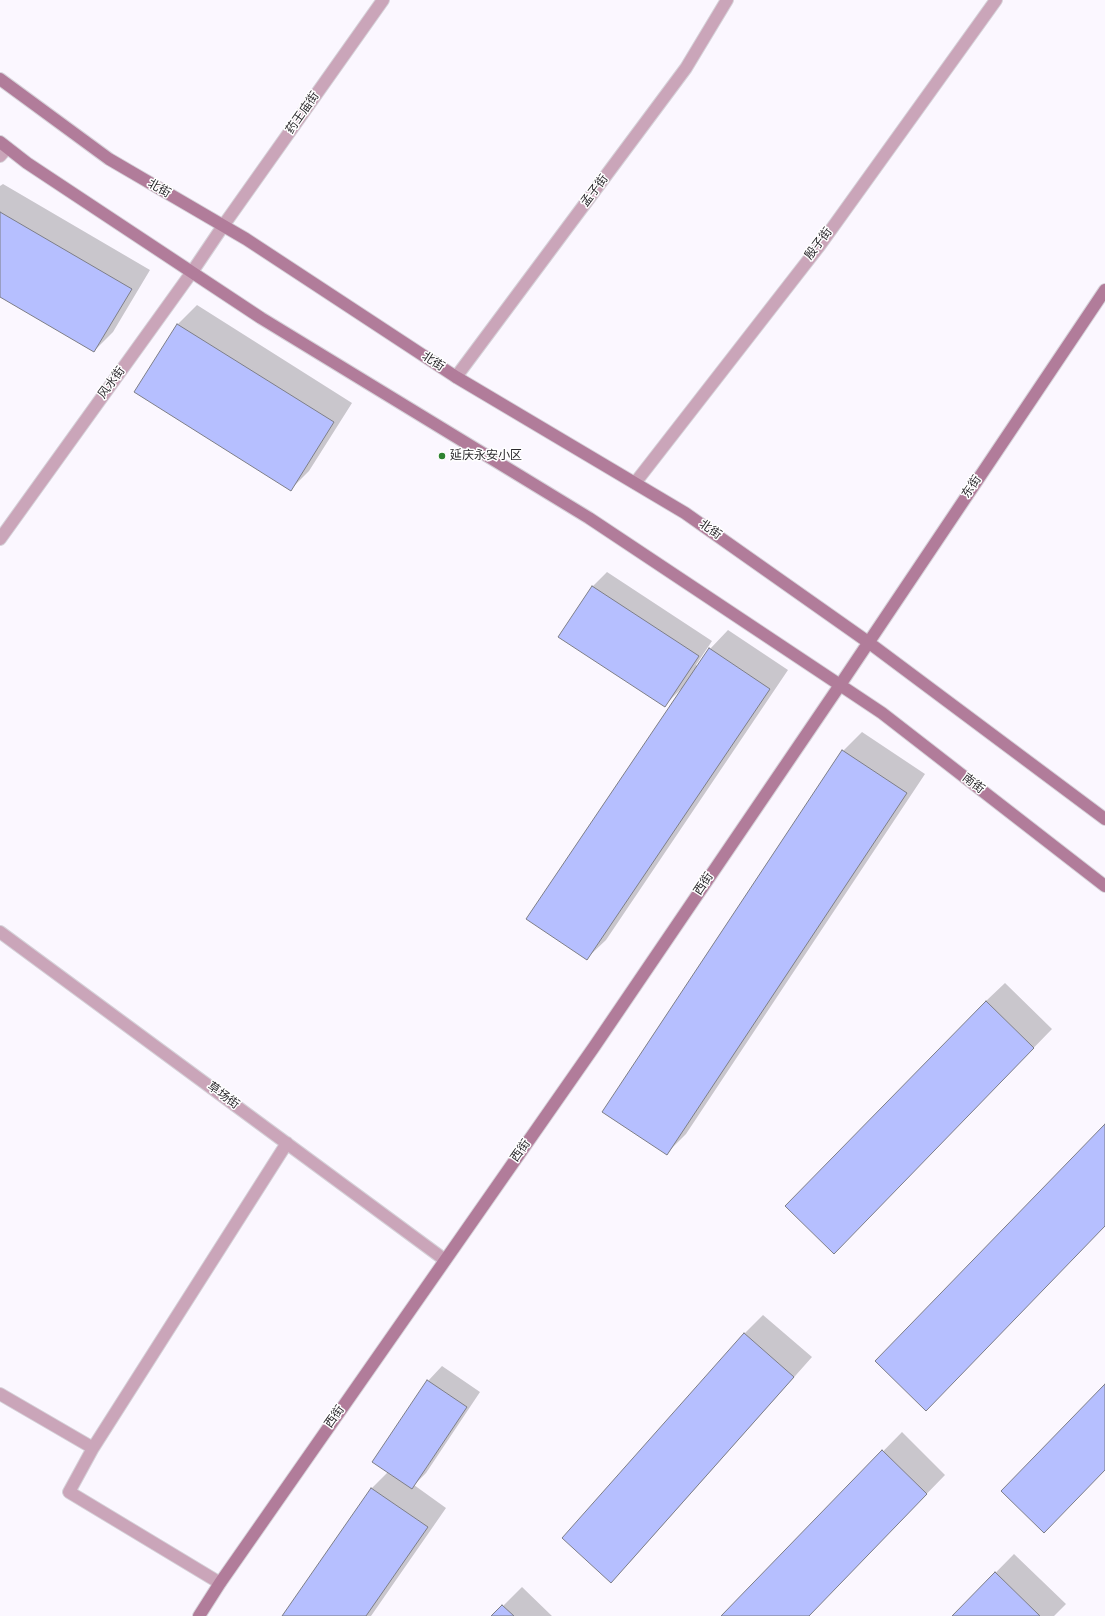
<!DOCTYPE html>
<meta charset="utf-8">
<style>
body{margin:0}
canvas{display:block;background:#fbf7ff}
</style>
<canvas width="1105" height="1616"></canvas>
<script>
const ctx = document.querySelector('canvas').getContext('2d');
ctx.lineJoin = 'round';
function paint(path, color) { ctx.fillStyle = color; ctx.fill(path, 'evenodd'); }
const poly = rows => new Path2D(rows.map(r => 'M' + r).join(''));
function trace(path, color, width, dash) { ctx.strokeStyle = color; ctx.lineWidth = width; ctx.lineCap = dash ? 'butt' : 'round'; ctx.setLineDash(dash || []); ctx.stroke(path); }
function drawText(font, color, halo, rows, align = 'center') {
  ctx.font = font + ' "Sofia Sans Condensed","Noto Sans SC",sans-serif'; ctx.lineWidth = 3; ctx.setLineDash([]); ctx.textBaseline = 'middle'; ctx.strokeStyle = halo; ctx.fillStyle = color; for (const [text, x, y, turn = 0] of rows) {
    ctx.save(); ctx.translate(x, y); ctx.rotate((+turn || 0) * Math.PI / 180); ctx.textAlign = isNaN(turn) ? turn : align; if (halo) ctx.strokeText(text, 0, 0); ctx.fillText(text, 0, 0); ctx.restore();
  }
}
paint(poly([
 [3,184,150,270,113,332,94,351,0,296,0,186],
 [197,305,352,403,309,471,291,489,135,392,178,324],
 [607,572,712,641,696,665,698,667,710,649,728,630,788,670,606,940,587,958,681,689,665,705,592,587],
 [862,732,925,774,686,1134,667,1153,843,751],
 [1005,983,1052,1029,853,1234,986,1001],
 [763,1315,812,1357,630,1562,611,1581,563,1538,745,1333],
 [442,1366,480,1392,426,1473,414,1485,446,1508,371,1616,283,1616,372,1488,388,1472,428,1381],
 [902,1432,945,1475,808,1616,722,1616],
 [1014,1554,1066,1604,1054,1616,953,1616],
 [522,1587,552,1616,493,1616]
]), '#0003');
const building = poly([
 [0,212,132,289,94,352,0,297,0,212],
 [177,324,334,422,291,491,134,392,177,324],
 [592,586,699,656,665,707,558,637,592,586],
 [709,648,770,689,587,960,526,919,709,648],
 [842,750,907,793,667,1155,602,1112,842,750],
 [986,1001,1034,1048,834,1254,785,1206,986,1001],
 [1105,1124,1105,1226,926,1411,875,1361,1105,1124],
 [744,1333,794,1377,611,1583,562,1538,744,1333],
 [427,1380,467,1407,412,1489,372,1462,427,1380],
 [1105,1384,1105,1470,1044,1533,1001,1491,1105,1384],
 [882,1450,927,1494,809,1616,721,1616,882,1450],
 [371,1488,428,1527,366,1616,282,1616,371,1488],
 [995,1572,1040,1616,952,1616,995,1572],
 [502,1605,514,1616,491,1616,502,1605]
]);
paint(building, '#b6bfff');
trace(building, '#7d7e87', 1);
const street = poly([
 [0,156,7,148],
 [456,377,686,68,727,0],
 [635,483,820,245,996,0],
 [0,539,192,272,223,226,383,0],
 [0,932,445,1260],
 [0,1394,93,1448,287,1143],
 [93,1448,69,1492,220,1583]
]);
const secondary = poly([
 [0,79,109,159,246,239,456,377,685,513,868,642,1105,819],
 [0,142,27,163,261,318,589,518,840,685,882,713,1105,886],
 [199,1616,220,1583,594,1047,840,685,1105,290]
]);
trace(street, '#d6d2d9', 14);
trace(secondary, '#d6d2d9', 14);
trace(street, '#caa5b9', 12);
trace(secondary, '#b17c9a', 12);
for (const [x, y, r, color] of [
 [442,456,4,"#2e8331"]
]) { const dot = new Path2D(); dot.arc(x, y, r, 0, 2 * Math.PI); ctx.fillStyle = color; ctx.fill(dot); trace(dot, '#fff', 1.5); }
drawText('12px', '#2b292d', '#fff', [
 ["药王庙街",303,113,-55],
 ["北街",159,189,30],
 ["孟子街",595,191,-53],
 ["殷子街",819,244,-53],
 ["北街",433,362,33],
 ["风水街",112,383,-54],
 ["东街",972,487,-56],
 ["北街",710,530,35],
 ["南街",973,784,38],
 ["西街",704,884,-56],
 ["草场街",223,1096,36],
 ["西街",521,1151,-55],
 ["西街",335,1417,-55]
]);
drawText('12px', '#2b292d', '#fff', [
 ["延庆永安小区",450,456]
], 'left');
</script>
